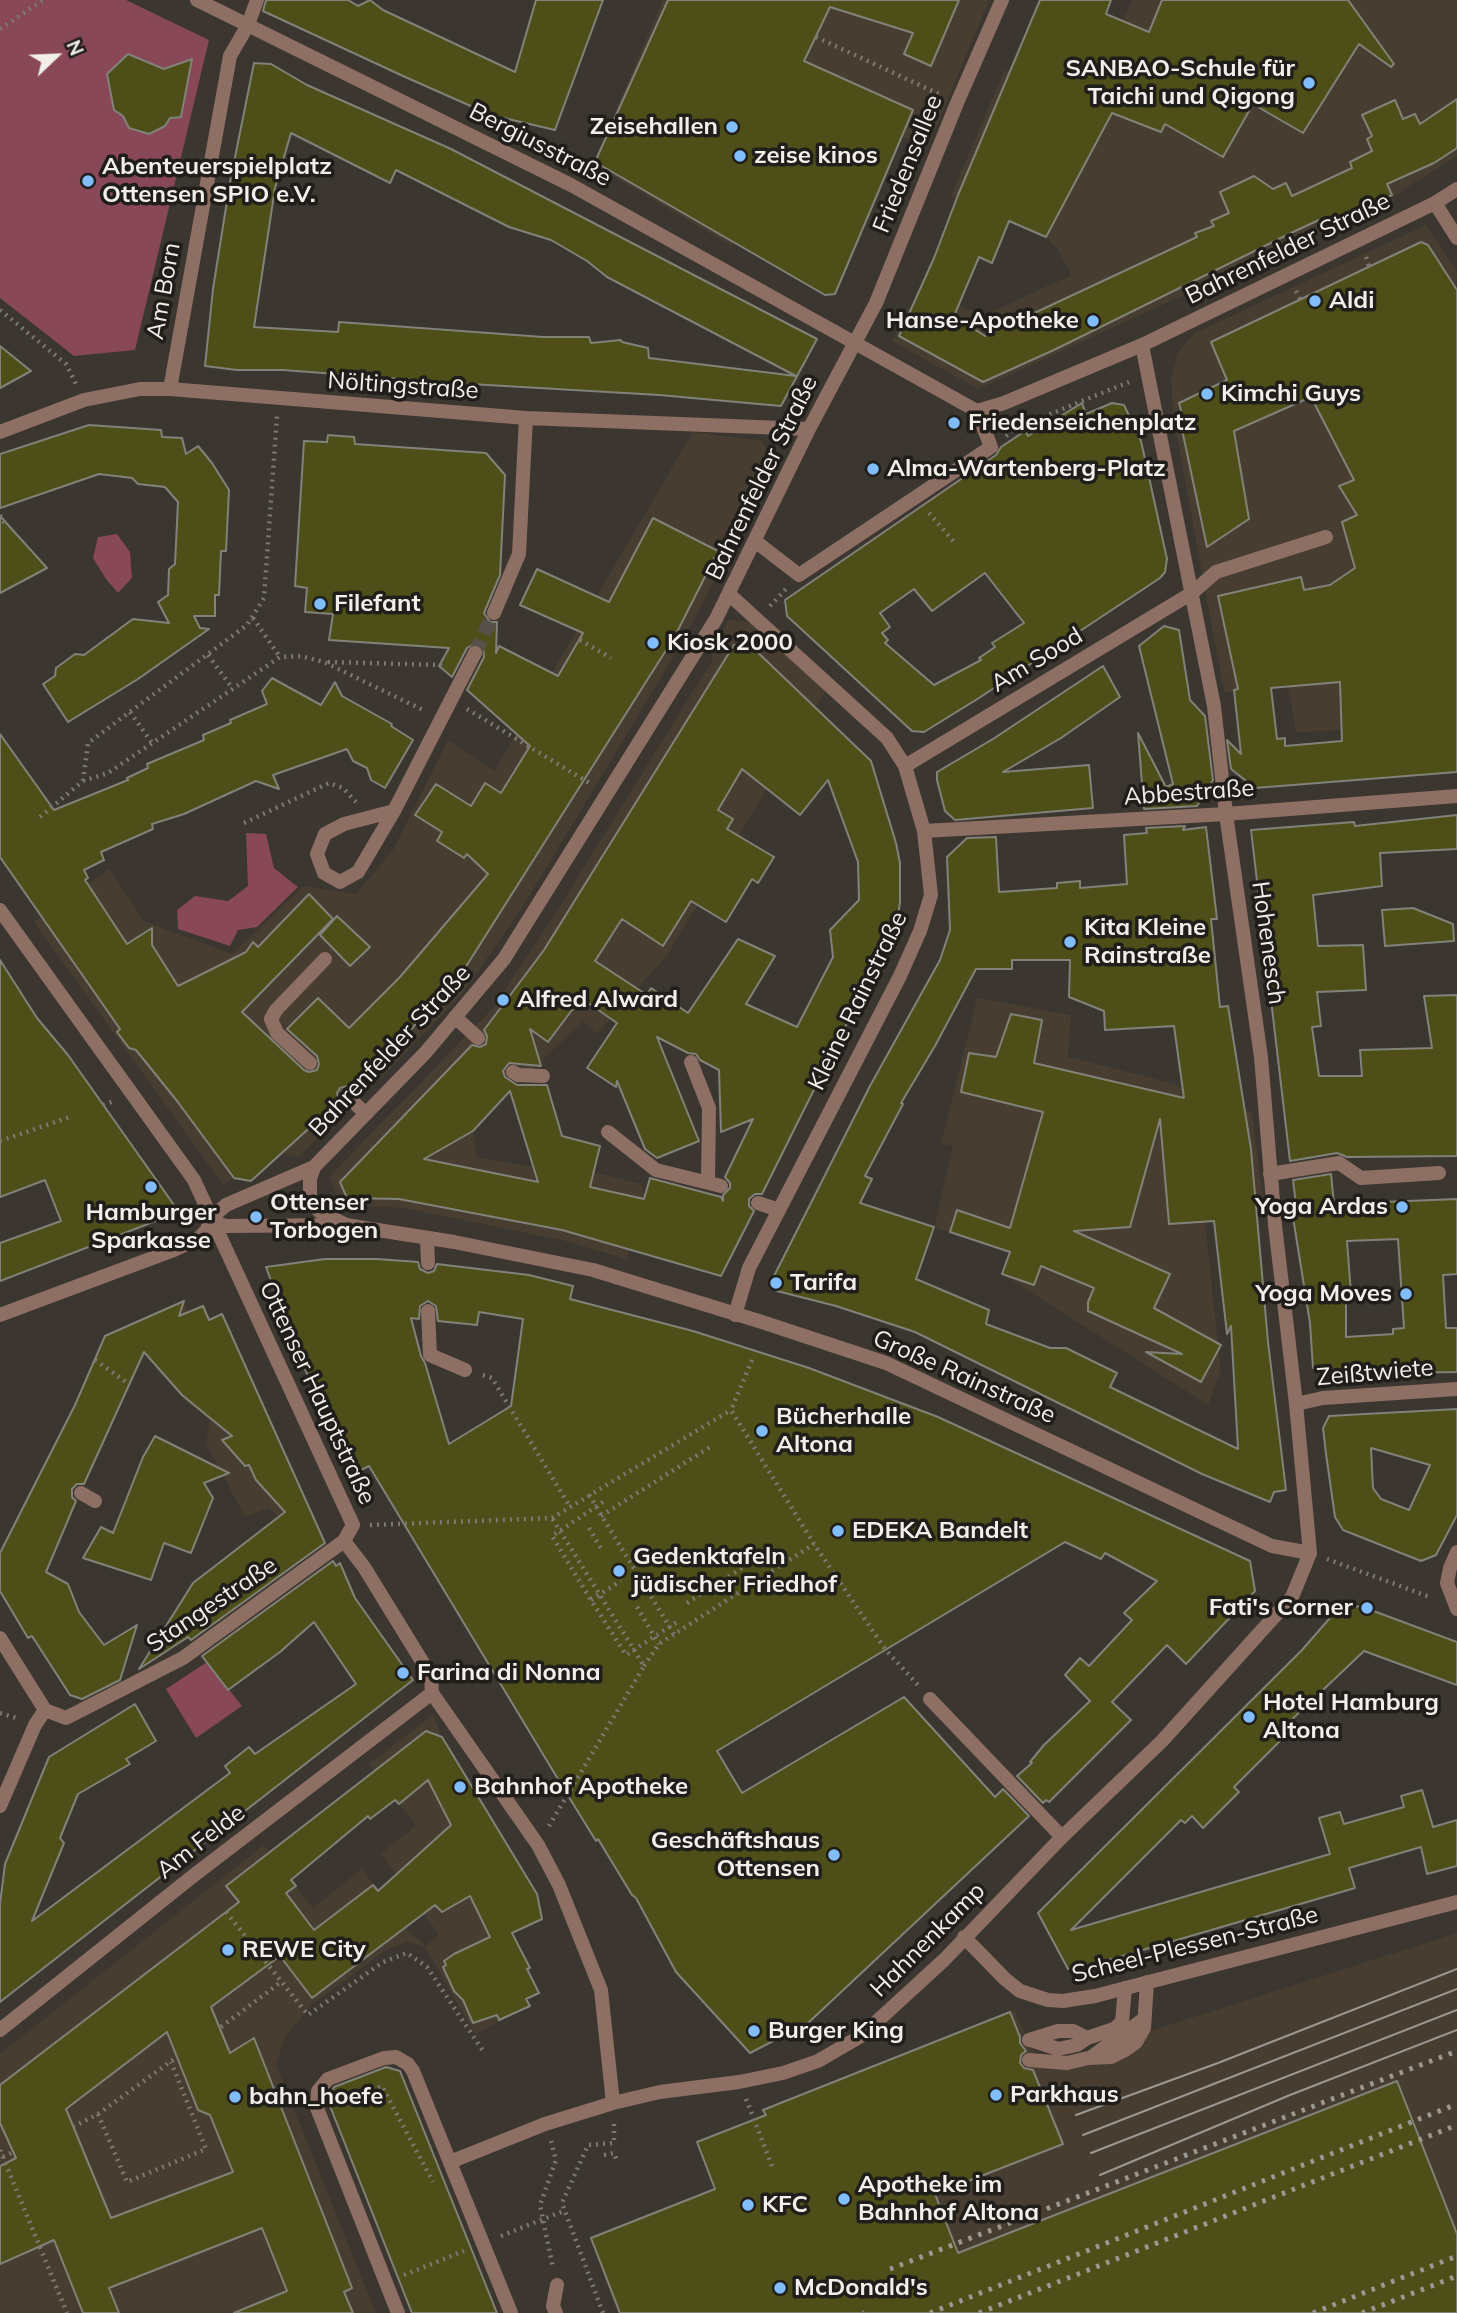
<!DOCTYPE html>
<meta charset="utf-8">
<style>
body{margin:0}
#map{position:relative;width:1457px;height:2313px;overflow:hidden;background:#3b362f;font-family:Mulish,sans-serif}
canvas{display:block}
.north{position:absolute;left:21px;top:21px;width:70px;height:70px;-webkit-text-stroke:5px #201e1a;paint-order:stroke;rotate:67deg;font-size:19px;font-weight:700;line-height:28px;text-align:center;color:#f2eeea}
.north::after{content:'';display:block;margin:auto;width:24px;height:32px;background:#f2eeea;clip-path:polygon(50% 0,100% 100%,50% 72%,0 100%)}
</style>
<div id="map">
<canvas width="1457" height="2313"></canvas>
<div class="north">N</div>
</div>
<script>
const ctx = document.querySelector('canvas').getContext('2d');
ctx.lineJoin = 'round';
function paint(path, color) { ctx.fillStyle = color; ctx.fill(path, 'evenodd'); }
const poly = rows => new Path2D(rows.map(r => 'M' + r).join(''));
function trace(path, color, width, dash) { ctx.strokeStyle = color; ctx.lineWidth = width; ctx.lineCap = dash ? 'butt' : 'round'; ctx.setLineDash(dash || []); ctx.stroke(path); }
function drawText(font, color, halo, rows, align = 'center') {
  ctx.font = font + ' Mulish,sans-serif'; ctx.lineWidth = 7; ctx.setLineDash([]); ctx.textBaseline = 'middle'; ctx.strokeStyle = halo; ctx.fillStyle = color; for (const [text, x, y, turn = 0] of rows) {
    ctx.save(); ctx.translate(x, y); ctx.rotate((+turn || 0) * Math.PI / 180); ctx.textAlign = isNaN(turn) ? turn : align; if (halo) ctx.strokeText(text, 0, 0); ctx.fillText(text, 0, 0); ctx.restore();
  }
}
paint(poly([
 [663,0,989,0,935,130,919,131,914,142,857,117,792,148,732,246,593,164],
 [1132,0,1457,0,1457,156,1373,209,978,389,892,341,909,307,951,324,959,306,985,315,1071,275,1057,248,1045,237,951,196,1004,71,1011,71,1086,98],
 [1426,225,1457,271,1438,726,1296,732,1288,687,1224,692,1173,415,1171,379,1178,352,1195,333],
 [693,432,762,441,774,467,680,646,520,911,462,994,389,1070,298,1157,282,1153,251,1181,234,1178,223,1185,34,922,109,869,144,921,232,954,304,886,356,894,393,850,448,740,494,771],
 [729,620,752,622,826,691,668,954,597,1034,583,1021,510,1091,473,1131,477,1157,525,1166,578,1168,641,1184,644,1199,627,1259,562,1240,403,1208,340,1205,329,1177,493,1008,556,912,713,659,711,654],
 [977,998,1071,1015,1068,1057,1175,1084,1201,1101,1252,1113,1265,1214,1205,1222,1221,1371,1208,1405,1002,1274,1010,1251,934,1227,953,1146,941,1143],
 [184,1301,189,1312,203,1306,209,1319,222,1314,325,1544,305,1558,279,1517,268,1508,245,1517,206,1444,210,1420,183,1399,200,1385,176,1325],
 [433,1715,442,1737,537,1894,542,1919,509,1935,529,1968,527,1969,539,1993,527,1999,530,2006,475,2034,425,1947,407,1942,383,1952,311,2005,284,2039,276,2065,376,2313,0,2313,0,2054,264,1845,313,1908,362,1869,405,1928,426,1946,439,1935,381,1853,416,1826,369,1764],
 [1457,1933,1457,2313,618,2313,589,2237,782,2161,762,2109,1014,2010,1041,2066]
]), '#473e31');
paint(poly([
 [0,0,126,0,209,40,135,350,74,356,0,298],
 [117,534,130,552,132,578,118,593,106,579,93,558,98,537],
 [246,833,266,834,274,868,298,887,257,927,238,930,230,946,178,929,177,910,195,896,228,901,248,886],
 [207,1662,242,1706,196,1738,166,1689]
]), '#884857');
const building = poly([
 [266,0,348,0,358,6,370,0,383,10,515,72,536,0,603,0,555,130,491,115,403,76,263,11,266,0],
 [668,0,959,0,931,66,904,54,913,33,830,7,804,61,913,110,835,294,825,295,595,162,668,0],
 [1040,0,1111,0,1106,14,1149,32,1162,0,1348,0,1394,64,1391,67,1359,44,1303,133,1253,104,1223,157,1165,124,1161,132,1112,113,1046,237,1009,221,992,263,979,257,954,316,985,336,1197,237,1195,233,1214,226,1211,221,1229,213,1220,192,1254,176,1273,189,1286,183,1292,196,1352,168,1350,162,1372,151,1367,139,1372,136,1362,115,1395,100,1403,119,1415,114,1420,124,1457,99,1457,148,1434,163,1387,184,1392,195,1328,225,1319,220,1293,232,1056,349,983,382,899,336,934,258,958,195,1040,0],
 [128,54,164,69,192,59,181,117,170,118,165,126,149,134,129,128,123,116,114,110,107,74,128,54],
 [254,63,271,64,307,85,451,149,817,339,781,406,659,395,453,383,283,370,237,370,205,366,213,289,230,182,254,63],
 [291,133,390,183,396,170,509,227,551,240,587,261,607,277,796,376,649,358,648,348,622,342,621,340,591,343,589,337,543,337,339,322,338,332,254,327,275,188,291,133],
 [1421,242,1428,245,1457,290,1457,772,1255,788,1231,769,1227,740,1241,754,1234,690,1238,689,1218,596,1301,577,1304,590,1330,585,1355,568,1342,522,1357,515,1339,486,1354,480,1311,397,1234,431,1249,519,1207,547,1181,425,1184,422,1179,403,1227,380,1211,342,1421,242],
 [1340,682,1342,741,1285,746,1285,738,1277,739,1271,688,1340,682],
 [0,346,31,371,0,388,0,346],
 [1082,403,1086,414,1112,403,1124,405,1141,441,1167,559,1165,572,1160,578,979,698,924,732,912,731,787,616,785,600,996,455,1001,447,1025,431,1028,436,1082,403],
 [985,573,1024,623,992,643,995,647,979,658,981,660,934,685,885,643,888,640,882,633,890,627,880,613,914,589,932,611,985,573],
 [89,425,161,430,162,437,182,438,186,454,198,446,212,463,229,490,226,551,221,551,219,595,215,595,215,616,194,616,200,628,209,629,138,679,68,722,43,684,55,676,56,668,75,654,84,655,133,619,169,623,158,602,168,595,169,569,175,564,178,502,165,487,138,484,132,478,99,474,0,508,0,454,89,425],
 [328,435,354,437,355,444,486,453,505,475,500,575,484,613,490,622,497,622,496,653,499,646,558,676,583,633,520,605,537,569,609,602,653,518,718,551,675,636,467,965,430,1009,385,1057,353,1088,348,1086,340,1088,337,1093,339,1101,251,1181,234,1178,177,1101,136,1050,129,1048,117,1032,120,1029,0,857,0,734,54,810,128,780,127,778,148,768,147,764,204,740,203,735,231,723,230,720,267,704,262,691,272,678,321,705,335,682,342,696,392,724,391,726,413,740,385,788,371,780,367,768,353,761,347,749,273,775,279,789,256,781,184,814,152,824,153,829,101,852,104,860,84,870,88,878,85,880,127,944,152,928,152,945,178,986,246,952,253,942,258,947,309,894,333,919,242,1012,304,1070,309,1072,317,1070,319,1064,317,1056,287,1029,318,998,349,1028,400,977,488,874,467,854,464,858,437,841,442,832,415,815,436,784,471,806,485,783,501,793,530,746,467,690,484,657,483,648,480,645,474,644,467,648,452,677,439,666,449,648,329,640,333,614,305,612,307,588,295,586,304,441,327,442,328,435],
 [0,516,47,568,0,593,0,516],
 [1164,626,1179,630,1190,700,1205,716,1213,780,1197,806,1144,809,1138,733,1166,787,1173,784,1139,646,1164,626],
 [749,644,871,761,896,843,900,863,900,902,897,923,762,1194,755,1194,749,1199,749,1206,754,1211,721,1276,562,1230,399,1199,347,1198,340,1182,472,1045,480,1047,486,1044,487,1036,484,1030,544,950,734,645,749,644],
 [742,769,800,815,828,780,858,862,859,900,830,930,833,957,797,1027,746,1004,775,956,738,939,688,1013,651,988,647,995,595,961,622,919,663,946,691,901,726,922,752,879,758,883,774,857,727,829,733,819,718,810,742,769],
 [581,998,617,1023,587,1068,616,1087,617,1081,645,1149,657,1158,699,1141,657,1037,688,1053,696,1054,700,1060,719,1070,721,1132,753,1119,725,1177,730,1183,730,1188,723,1195,723,1201,721,1197,650,1178,644,1199,590,1187,600,1146,562,1136,547,1085,517,1085,505,1077,503,1071,509,1063,541,1066,530,1029,548,1042,581,998],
 [510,1091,538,1182,424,1159,473,1131,510,1091],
 [1103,666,1120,697,1061,738,1003,772,1089,765,1093,808,955,820,945,811,937,780,937,772,993,739,1103,666],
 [1457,815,1457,849,1380,853,1382,886,1313,895,1318,946,1363,945,1366,990,1317,992,1321,1026,1312,1027,1319,1076,1362,1076,1360,1050,1432,1048,1424,996,1457,995,1457,1156,1347,1157,1337,1153,1290,1161,1251,830,1354,822,1355,826,1457,815],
 [1185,826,1183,830,1206,827,1217,919,1211,919,1220,1007,1228,1006,1251,1149,1268,1342,1286,1490,1274,1492,1270,1502,1202,1474,915,1332,836,1306,777,1291,773,1278,870,1086,940,960,950,930,947,857,967,838,996,837,999,892,1057,888,1057,883,1080,881,1080,888,1127,884,1124,835,1147,833,1146,828,1185,826],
 [1012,960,1070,960,1069,997,1104,1011,1105,1030,1174,1026,1184,1098,1034,1063,1042,1020,1011,1014,996,1057,969,1053,961,1092,1043,1112,1010,1228,957,1210,950,1232,1010,1252,1002,1274,1034,1285,1041,1266,1094,1288,1088,1302,1088,1311,1182,1354,1146,1352,1201,1382,1221,1345,1154,1308,1170,1274,1074,1231,1130,1227,1160,1119,1169,1224,1214,1221,1227,1334,1231,1326,1238,1449,1110,1387,1117,1373,1066,1348,1050,1348,986,1324,989,1310,916,1279,934,1227,860,1203,872,1179,865,1176,903,1104,901,1103,935,1046,976,969,1012,969,1012,960],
 [1413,908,1453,924,1454,941,1385,946,1382,910,1413,908],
 [337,916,370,947,350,966,320,935,337,916],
 [0,960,37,1018,68,1055,179,1212,0,1281,0,1243,61,1221,45,1180,0,1197,0,960],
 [1331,1174,1334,1204,1457,1199,1457,1274,1443,1275,1446,1328,1457,1328,1457,1372,1322,1374,1313,1368,1310,1323,1291,1205,1296,1204,1293,1180,1331,1174],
 [1398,1239,1404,1328,1393,1329,1393,1334,1346,1337,1346,1295,1351,1294,1347,1241,1398,1239],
 [325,1259,377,1259,418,1262,420,1269,428,1273,434,1271,437,1264,529,1275,573,1286,570,1299,693,1331,809,1368,938,1417,1250,1561,1255,1591,1186,1664,1167,1645,1112,1702,1131,1720,1049,1802,1046,1800,1043,1803,1017,1776,1032,1763,1030,1762,1044,1745,1090,1701,1065,1675,1080,1658,1089,1666,1132,1620,1124,1613,1157,1581,1105,1553,1101,1559,1065,1542,717,1751,742,1793,904,1697,995,1797,1003,1789,1029,1816,808,2023,750,2053,676,1972,636,1898,632,1895,598,1839,596,1841,567,1794,369,1466,359,1471,350,1467,298,1354,266,1267,325,1259],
 [428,1301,436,1306,438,1321,477,1325,479,1312,523,1319,511,1406,449,1444,425,1363,421,1356,411,1318,419,1319,420,1306,428,1301],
 [184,1301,179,1316,203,1306,209,1320,222,1314,325,1543,191,1640,188,1637,139,1669,193,1583,285,1512,256,1480,249,1465,245,1466,222,1440,232,1436,182,1395,144,1352,84,1484,77,1484,72,1489,72,1497,76,1501,46,1572,68,1584,79,1612,104,1645,137,1625,120,1680,82,1699,70,1695,32,1636,28,1638,0,1591,0,1553,75,1405,105,1336,184,1301],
 [1457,1409,1457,1515,1436,1555,1421,1561,1343,1530,1335,1517,1326,1454,1323,1428,1329,1416,1457,1409],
 [1371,1448,1430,1465,1409,1510,1381,1499,1373,1488,1371,1448],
 [155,1436,229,1473,204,1483,213,1498,191,1553,164,1543,151,1580,83,1558,101,1527,113,1533,143,1457,155,1436],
 [333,1561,336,1566,340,1563,355,1598,413,1680,0,2002,0,1904,5,1864,49,1757,135,1704,156,1741,126,1759,130,1764,78,1794,60,1838,64,1843,32,1921,230,1773,225,1766,249,1747,255,1754,356,1684,314,1622,280,1652,228,1690,202,1656,333,1561],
 [1360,1606,1457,1642,1457,1685,1364,1651,1285,1726,1290,1731,1234,1787,1239,1792,1203,1828,1192,1816,1185,1823,1181,1820,1071,1930,1330,1854,1319,1818,1340,1812,1344,1824,1404,1807,1401,1796,1422,1790,1433,1827,1457,1820,1457,1866,1427,1874,1421,1847,1349,1868,1355,1888,1112,1959,1068,1969,1038,1913,1302,1650,1336,1611,1360,1606],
 [426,1731,442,1737,537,1894,542,1919,512,1933,530,1968,527,1969,539,1993,526,1999,530,2006,499,2020,497,2015,473,2023,463,2000,454,1991,443,1967,446,1965,444,1961,454,1954,490,1937,470,1896,442,1912,435,1905,312,1998,280,1956,211,2007,230,2053,254,2038,352,2288,344,2292,353,2313,234,2313,287,2291,262,2228,109,2288,119,2313,83,2313,54,2240,0,2264,0,2166,16,2158,0,2123,0,2085,239,1902,226,1886,426,1731],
 [428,1780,451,1825,378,1891,373,1885,314,1930,286,1893,296,1886,291,1880,368,1816,370,1819,395,1800,399,1804,428,1780],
 [167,2032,198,2110,210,2115,233,2172,111,2218,66,2109,167,2032],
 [1010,2012,1020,2037,1020,2043,1026,2051,1021,2055,1020,2063,1024,2068,1033,2070,1063,2144,935,2194,958,2253,1397,2081,1457,2234,1457,2313,620,2313,591,2238,715,2189,697,2142,766,2115,763,2110,1010,2012],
 [386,2067,400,2071,497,2313,412,2313,328,2101,334,2087,386,2067]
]);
paint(building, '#4e4f18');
trace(building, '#818279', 2);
trace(poly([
 [475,653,494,613]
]), '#56524b', 14, [14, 7]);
trace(poly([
 [0,29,43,0],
 [816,37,941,95],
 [1366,257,1369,266],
 [1296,291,1302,303],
 [0,310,66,364,76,384],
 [1006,436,1016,428,1129,382],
 [929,513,955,543],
 [0,515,5,524],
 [770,606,786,589],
 [253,618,280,657],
 [580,640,611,658],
 [208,655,233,689],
 [328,662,440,665,445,667],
 [467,709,591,784],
 [130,712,152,743],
 [83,781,88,743,247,625,264,598,277,416],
 [40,817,83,781,108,773,280,657,301,656,324,662,425,711],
 [244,823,329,783,343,788,356,802],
 [103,1105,114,1101],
 [0,1141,70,1117],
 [95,1360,129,1384],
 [752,1360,731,1410,814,1544,885,1649,918,1685],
 [483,1375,492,1378,570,1507],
 [589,1495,674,1634],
 [603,1502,552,1536,591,1600,626,1655,677,1622],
 [601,1516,710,1447],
 [370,1525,552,1518,731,1410],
 [589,1528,603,1552],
 [1327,1559,1430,1597],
 [591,1600,621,1581],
 [687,1603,772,1549],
 [637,1607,659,1644],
 [644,1666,659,1644,814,1544],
 [0,1713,16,1718],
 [549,1826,644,1666,552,1518],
 [226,1912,308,2015,383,1962,407,1953,427,1967,483,2051],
 [221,2027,281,1982],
 [746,2099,772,2166],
 [339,2103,382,2086,433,2182],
 [98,2114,127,2182,206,2149,171,2062],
 [73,2127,98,2114,177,2057],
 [551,2141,556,2160,540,2205,553,2268],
 [0,2150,67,2313],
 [604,2155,614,2153,617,2161],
 [3,2157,13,2152],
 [501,2236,566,2210],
 [404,2275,464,2251],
 [603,2313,562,2203,588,2145,614,2143,614,2121],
 [863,2313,868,2309]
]), '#7d7872', 4.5, [2, 5]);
trace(poly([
 [755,541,799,575,991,447,977,411],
 [1192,593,1216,572,1326,537],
 [455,1017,478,1038],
 [691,1062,709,1108,708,1182],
 [310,1063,277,1033,271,1019,276,1010,325,959],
 [513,1072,518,1075,543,1076],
 [346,1095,366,1114],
 [608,1132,656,1170,721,1186],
 [1270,1174,1339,1163,1361,1178,1439,1173],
 [758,1203,779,1210],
 [427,1239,428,1263],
 [428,1311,430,1355,465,1370],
 [81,1493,95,1501],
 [930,1699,1062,1837],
 [0,1806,35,1725,45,1710],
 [1029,2040,1058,2031,1073,2031,1087,2038],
 [1031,2040,1058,2049,1077,2045,1087,2038,1114,2029,1122,2022,1125,1988],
 [1090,2058,1144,2019],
 [1029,2060,1067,2063,1088,2058,1111,2057,1125,2050,1136,2042,1144,2028,1147,1982],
 [398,2313,317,2108,318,2091,328,2079,384,2058,396,2057,408,2064,413,2071,511,2313],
 [556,2313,553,2306,557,2285]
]), '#8e6f64', 14);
trace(poly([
 [197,0,571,185,977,411,1004,403,1142,345,1435,203,1457,189],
 [1002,0,957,103,876,303,809,429,716,619,504,959,426,1052,314,1167,310,1179,310,1197,319,1211,346,1225,454,1242,593,1270,762,1322,886,1363,1272,1546,1310,1553],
 [1435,203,1457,238],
 [170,389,230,56,248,25,257,0],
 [0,432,84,400,140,389,170,389,526,418,809,429],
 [730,595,887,738,905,766,924,831,931,895,920,931,900,976,749,1268,735,1315],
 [494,613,519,554,526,418],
 [905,766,1192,593],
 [394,811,358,872,340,882,324,873,317,854,325,834,344,824,394,811,475,653],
 [924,831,1226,814,1457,796],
 [0,910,194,1180,353,1525,344,1541,183,1658,66,1718,45,1710,0,1638],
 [210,1219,225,1226,344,1225],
 [0,1315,174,1250,199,1238,207,1230,210,1219,226,1205,314,1167],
 [1296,1404,1323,1398,1457,1389],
 [344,1541,364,1567,431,1676,432,1693,538,1845,559,1885,601,1990,613,2103],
 [1457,1552,1450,1568,1447,1583,1457,1609],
 [964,1937,1005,1979,1020,1991,1048,2000,1063,2001,1095,1996,1457,1902],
 [0,2030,193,1876,432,1693],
 [450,2162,545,2124,613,2103,660,2092,739,2082,783,2073,818,2061,861,2036,944,1960,1062,1837,1162,1741,1292,1597,1310,1553,1296,1404,1275,1225,1261,1057,1226,814,1214,706,1142,345]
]), '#8e6f64', 14);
trace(poly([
 [1076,2115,1218,2063,1457,1969],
 [1083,2135,1457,1989],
 [1091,2153,1457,2010],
 [1100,2175,1290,2095,1457,2030]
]), '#9c9892', 2);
trace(poly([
 [890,2269,1457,2051],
 [930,2313,1457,2104],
 [979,2313,1457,2125],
 [1313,2313,1457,2256],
 [1362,2313,1457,2276]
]), '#9c9892', 5, [3.5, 7]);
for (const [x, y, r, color] of [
 [1309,83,7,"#81bdfa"],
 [732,127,7,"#81bdfa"],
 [740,156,7,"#81bdfa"],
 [88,181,7,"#81bdfa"],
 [1315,301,7,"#81bdfa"],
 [1093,321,7,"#81bdfa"],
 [1207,394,7,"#81bdfa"],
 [954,423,7,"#81bdfa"],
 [873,469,7,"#81bdfa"],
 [320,604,7,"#81bdfa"],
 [653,643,7,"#81bdfa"],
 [1070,942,7,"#81bdfa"],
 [503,1000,7,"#81bdfa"],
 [151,1187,7,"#81bdfa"],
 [1402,1207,7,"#81bdfa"],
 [256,1217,7,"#81bdfa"],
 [776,1283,7,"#81bdfa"],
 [1406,1294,7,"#81bdfa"],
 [762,1431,7,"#81bdfa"],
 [838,1531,7,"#81bdfa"],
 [619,1571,7,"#81bdfa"],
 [1367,1608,7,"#81bdfa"],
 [403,1673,7,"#81bdfa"],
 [1249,1717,7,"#81bdfa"],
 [460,1787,7,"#81bdfa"],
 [834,1855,7,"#81bdfa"],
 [228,1950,7,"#81bdfa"],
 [754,2031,7,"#81bdfa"],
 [996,2095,7,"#81bdfa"],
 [235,2097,7,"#81bdfa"],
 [844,2199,7,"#81bdfa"],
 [748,2205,7,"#81bdfa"],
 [780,2288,7,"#81bdfa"]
]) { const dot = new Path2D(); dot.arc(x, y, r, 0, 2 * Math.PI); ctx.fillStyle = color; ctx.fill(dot); trace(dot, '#201e1a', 2.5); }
drawText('bold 24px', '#f2eeea', '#201e1a', [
 ["SANBAO-Schule für",1295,69,"right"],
 ["Taichi und Qigong",1295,97,"right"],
 ["Zeisehallen",718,127,"right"],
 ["zeise kinos",754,156],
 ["Abenteuerspielplatz",102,167],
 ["Ottensen SPIO e.V.",102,195],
 ["Aldi",1329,301],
 ["Hanse-Apotheke",1079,321,"right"],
 ["Kimchi Guys",1221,394],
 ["Friedenseichenplatz",968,423],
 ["Alma-Wartenberg-Platz",887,469],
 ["Filefant",334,604],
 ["Kiosk 2000",667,643],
 ["Kita Kleine",1084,928],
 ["Rainstraße",1084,956],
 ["Alfred Alward",517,1000],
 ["Ottenser",270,1203],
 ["Torbogen",270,1231],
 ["Yoga Ardas",1388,1207,"right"],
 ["Hamburger",151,1213,"center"],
 ["Sparkasse",151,1241,"center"],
 ["Tarifa",790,1283],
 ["Yoga Moves",1392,1294,"right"],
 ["Bücherhalle",776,1417],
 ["Altona",776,1445],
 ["EDEKA Bandelt",852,1531],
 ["Gedenktafeln",633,1557],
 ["jüdischer Friedhof",633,1585],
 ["Fati's Corner",1353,1608,"right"],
 ["Farina di Nonna",417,1673],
 ["Hotel Hamburg",1263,1703],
 ["Altona",1263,1731],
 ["Bahnhof Apotheke",474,1787],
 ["Geschäftshaus",820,1841,"right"],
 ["Ottensen",820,1869,"right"],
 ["REWE City",242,1950],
 ["Burger King",768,2031],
 ["Parkhaus",1010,2095],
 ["bahn_hoefe",249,2097],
 ["Apotheke im",858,2185],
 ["Bahnhof Altona",858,2213],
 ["KFC",762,2205],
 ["McDonald's",794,2288]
], 'left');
drawText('24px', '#f2eeea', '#201e1a', [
 ["Bergiusstraße",540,145,27],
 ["Friedensallee",908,164,-68],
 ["Bahrenfelder Straße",1288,249,-26],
 ["Am Born",164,291,-80],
 ["Nöltingstraße",403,386,4],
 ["Bahrenfelder Straße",762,478,-64],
 ["Am Sood",1037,660,-31],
 ["Abbestraße",1189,793,-4],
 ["Hohenesch",1268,943,82],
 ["Kleine Rainstraße",858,1001,-64],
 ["Bahrenfelder Straße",390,1051,-47],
 ["Zeißtwiete",1375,1373,-5],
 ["Große Rainstraße",964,1377,24],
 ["Ottenser Hauptstraße",317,1393,65],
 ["Stangestraße",212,1605,-34],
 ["Am Felde",201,1842,-38],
 ["Hahnenkamp",928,1940,-45],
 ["Scheel-Plessen-Straße",1195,1945,-14]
]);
</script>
